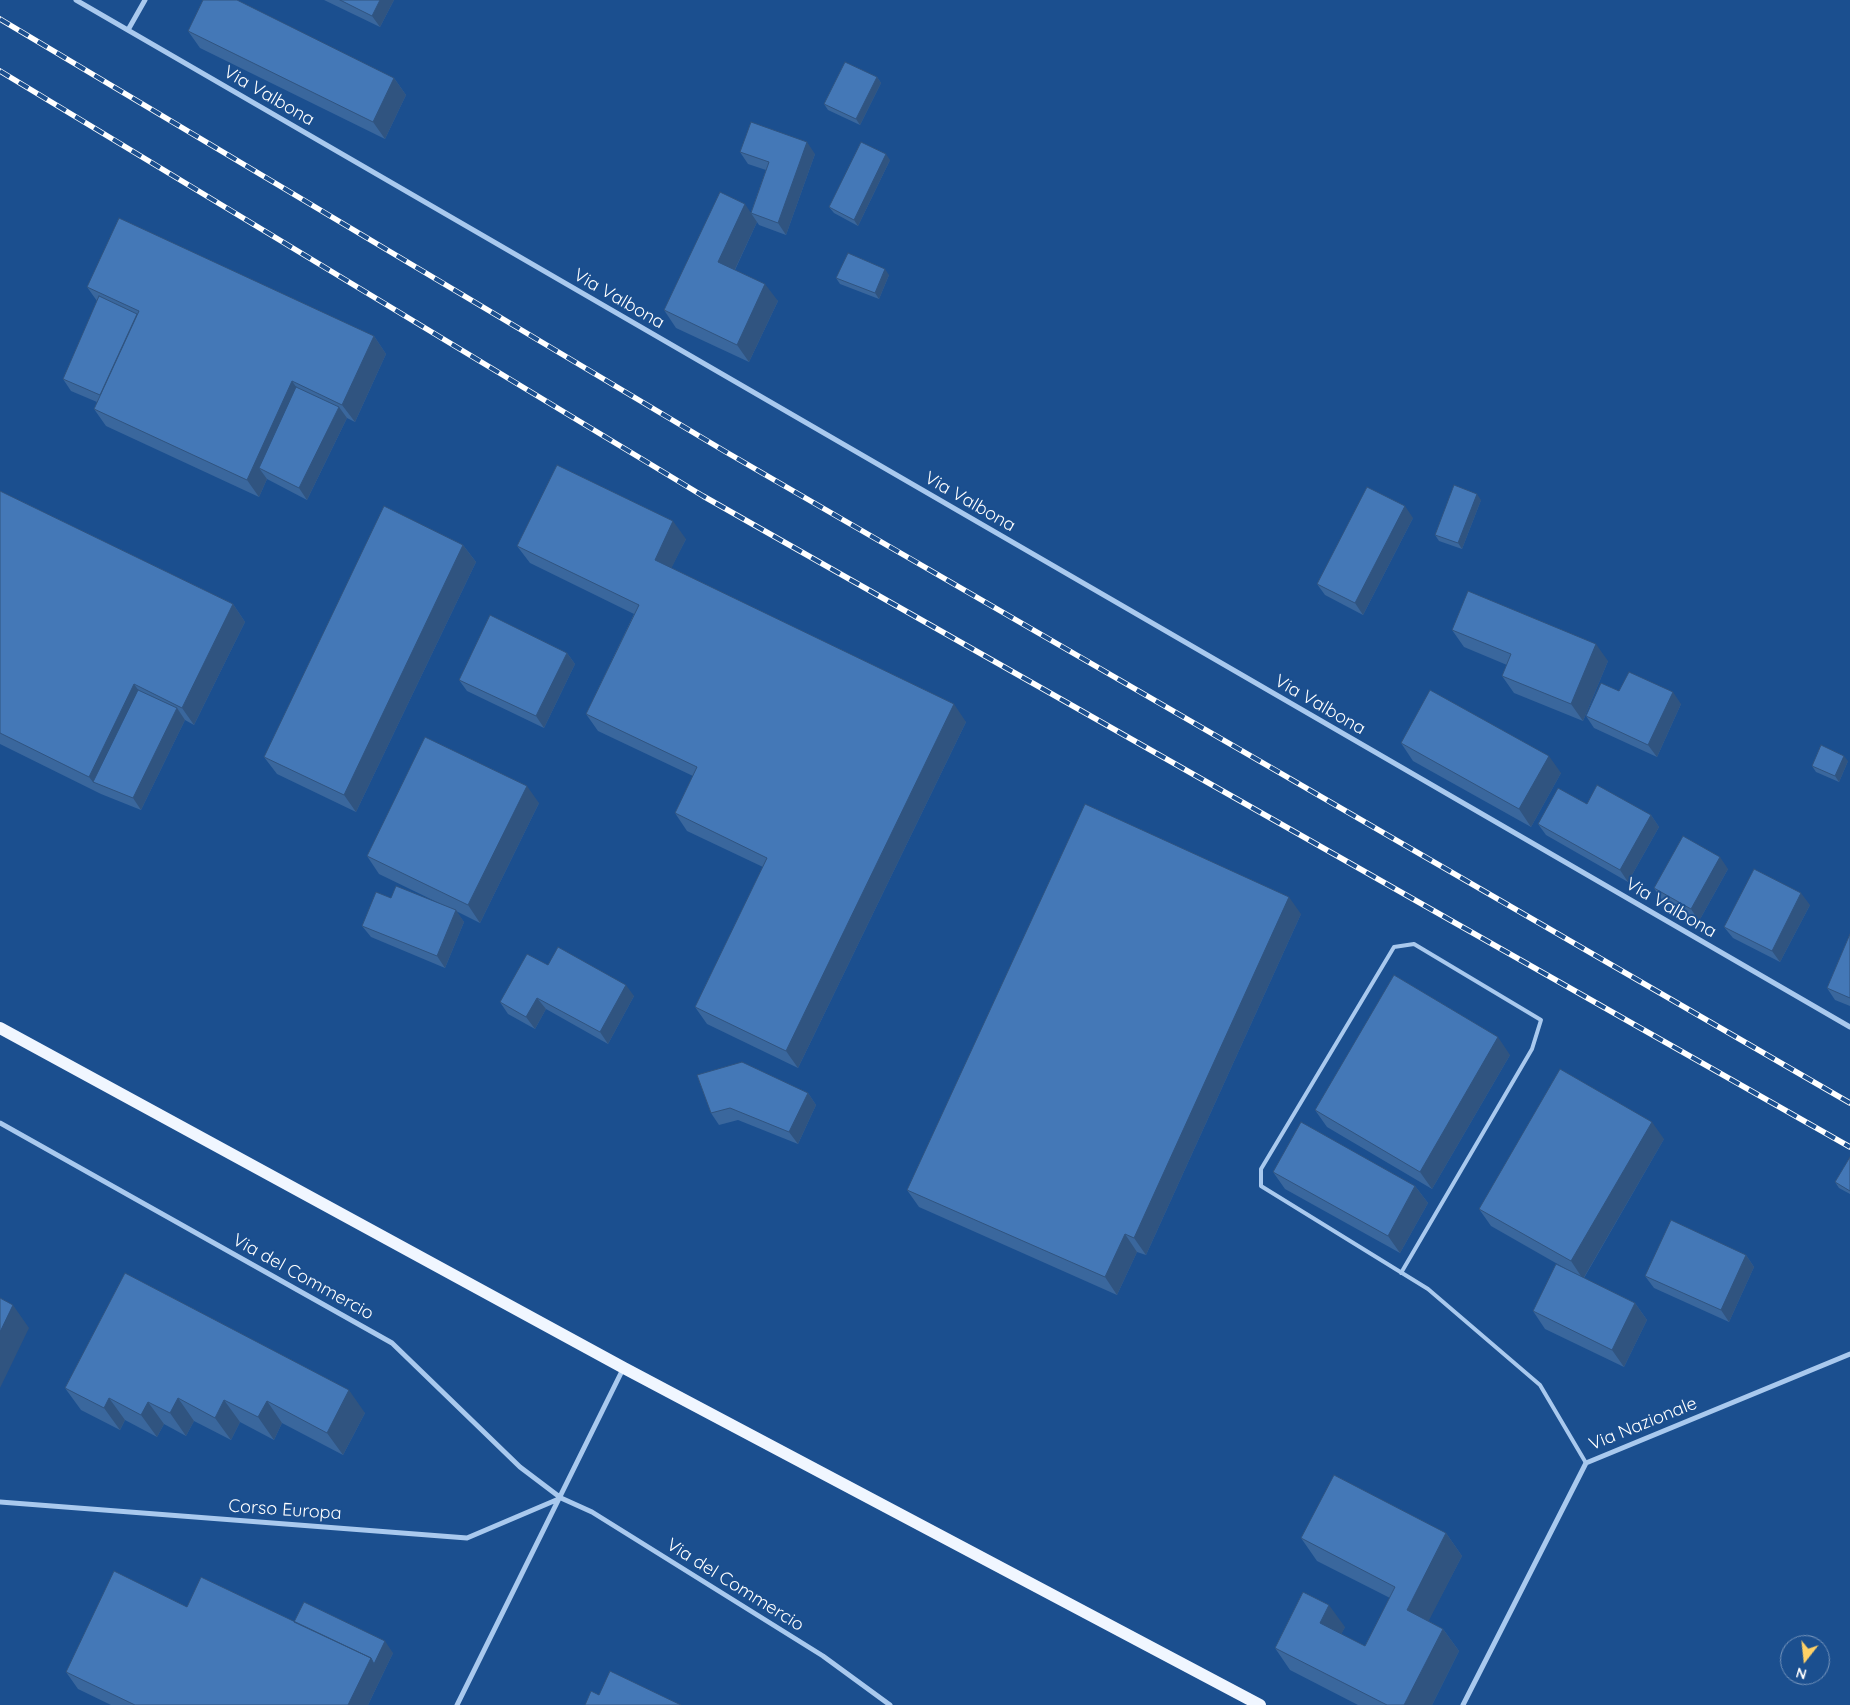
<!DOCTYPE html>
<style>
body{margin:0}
#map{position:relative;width:1850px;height:1705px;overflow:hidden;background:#1b4f8f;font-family:Quicksand,sans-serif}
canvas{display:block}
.north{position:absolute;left:1780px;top:1635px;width:50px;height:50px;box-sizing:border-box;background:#1b4f8f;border:1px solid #7695bc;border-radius:50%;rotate:196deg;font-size:14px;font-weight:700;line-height:20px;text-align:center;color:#fff}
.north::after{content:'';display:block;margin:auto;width:18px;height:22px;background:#ffd166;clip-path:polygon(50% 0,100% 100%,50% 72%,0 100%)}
</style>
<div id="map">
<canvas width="1850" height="1705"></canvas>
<div class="north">N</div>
</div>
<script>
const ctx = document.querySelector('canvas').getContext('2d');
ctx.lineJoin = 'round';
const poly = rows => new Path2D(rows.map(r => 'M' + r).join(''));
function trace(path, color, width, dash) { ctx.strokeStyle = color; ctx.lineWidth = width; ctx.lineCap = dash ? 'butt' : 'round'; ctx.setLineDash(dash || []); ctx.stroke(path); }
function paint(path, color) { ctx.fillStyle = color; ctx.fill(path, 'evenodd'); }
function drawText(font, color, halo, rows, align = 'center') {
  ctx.font = font + ' Quicksand,sans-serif'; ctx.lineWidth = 4; ctx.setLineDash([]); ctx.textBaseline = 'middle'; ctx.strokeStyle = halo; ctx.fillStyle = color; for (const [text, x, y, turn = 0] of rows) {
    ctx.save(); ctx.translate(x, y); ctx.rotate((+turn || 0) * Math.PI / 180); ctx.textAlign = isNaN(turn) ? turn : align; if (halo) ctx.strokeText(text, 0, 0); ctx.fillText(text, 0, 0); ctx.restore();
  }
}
trace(poly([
 [1401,1273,1532,1049,1541,1020,1414,944,1394,947,1261,1169,1261,1186,1428,1289,1540,1385,1586,1463]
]), '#a9c9ee', 4);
trace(poly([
 [76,0,1850,1027],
 [128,30,145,0],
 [0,1123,392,1343,520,1467,561,1498,592,1512,823,1656,890,1705],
 [0,1502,467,1538,561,1498],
 [457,1705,623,1369],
 [1463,1705,1586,1463,1850,1354]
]), '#a9c9ee', 5);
trace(poly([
 [0,1028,624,1368,1260,1705]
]), '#f0f6ff', 12);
const rail = poly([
 [0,19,726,452,1850,1103],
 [0,71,703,496,1850,1147]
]);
trace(rail, '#fff', 5.5);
trace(rail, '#1b4f8f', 4, [11]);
paint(poly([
 [324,0,394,0,380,27],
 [188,31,394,78,406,95,385,139,200,48],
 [877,77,881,83,860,125,828,110,824,104],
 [740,152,815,154,786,235,759,225,757,222,735,270,778,301,749,362,676,328,664,310,751,212,766,170,748,164],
 [890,160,858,226,834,213,829,207],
 [889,275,879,299,840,284,836,278],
 [87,287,374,336,386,354,355,422,347,418,307,500,267,479,259,497,106,426,94,409,97,402,71,391,63,379,97,301],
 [0,491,233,604,245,622,194,725,185,720,141,810,101,794,0,744],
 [1481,500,1462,549,1439,541,1435,535],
 [1413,518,1363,615,1325,595,1317,584],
 [686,539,671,568,966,722,798,1068,707,1024,695,1007,763,867,687,831,675,813,693,776,598,731,586,714,634,614,530,563,517,546],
 [463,545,476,562,356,812,277,774,264,757],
 [1452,630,1608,661,1583,721,1514,693,1502,676,1507,665,1464,647],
 [567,653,575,664,544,728,467,691,459,680],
 [1619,691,1681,704,1657,757,1594,728,1586,716],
 [1401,743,1561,773,1531,827,1413,761],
 [1848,761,1839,782,1816,772,1812,766],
 [539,803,480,923,456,911,464,922,445,968,371,937,362,926,447,907,379,874,367,856],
 [1587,804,1651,815,1659,827,1628,882,1546,835,1538,824],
 [1728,869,1699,921,1662,900,1654,888],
 [1810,905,1780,962,1733,938,1724,927],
 [1301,914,1146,1255,1137,1252,1117,1295,919,1207,907,1190],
 [1850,934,1850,1006,1835,1000,1827,988],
 [548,965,634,996,608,1044,546,1009,535,1029,508,1014,500,1002],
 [1510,1055,1432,1189,1327,1127,1315,1110],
 [697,1075,808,1093,816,1105,798,1144,738,1120,719,1125,711,1113],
 [1664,1139,1584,1278,1635,1303,1647,1320,1624,1367,1545,1329,1533,1311,1568,1270,1491,1226,1479,1209],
 [1850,1157,1850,1194,1839,1188,1835,1182],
 [1273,1172,1415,1186,1428,1203,1400,1253,1285,1189],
 [1746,1255,1754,1267,1729,1322,1654,1288,1645,1276],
 [125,1273,365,1413,343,1455,282,1423,274,1440,240,1422,231,1440,194,1421,186,1436,164,1424,157,1437,125,1420,120,1430,81,1410,65,1388],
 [1446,1533,1462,1556,1428,1621,1443,1629,1459,1651,1432,1705,1358,1705,1290,1670,1275,1648,1345,1627,1341,1634,1365,1646,1390,1598,1317,1561,1301,1538],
 [294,1622,393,1653,368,1705,111,1705,78,1689,66,1672]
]), '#3a679d');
paint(poly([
 [380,0,394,0,380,27,372,16],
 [877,77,881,83,860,125,856,119],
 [394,78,406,95,385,139,373,122],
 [807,142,815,154,786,235,778,223],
 [886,154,890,160,858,226,854,220],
 [745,204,757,222,730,280,718,262],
 [885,269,889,275,879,299,875,293],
 [765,284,778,301,749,362,737,345],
 [374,336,386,354,355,422,342,405],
 [292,381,304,398,259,468,267,479,259,497,247,480],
 [339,407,347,418,307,500,299,488],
 [1477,494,1481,500,1462,549,1458,543],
 [1405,506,1413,518,1363,615,1355,603],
 [673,521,686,539,667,577,655,560],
 [463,545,476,562,356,812,344,795],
 [233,604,245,622,194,725,182,708],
 [1596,644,1608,661,1583,721,1571,704],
 [567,653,575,664,544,728,536,716],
 [134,684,146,701,93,782,89,777],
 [1673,692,1681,704,1657,757,1648,745],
 [954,704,966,722,798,1068,786,1051],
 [177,708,185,720,141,810,133,798],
 [1549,756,1561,773,1531,827,1519,809],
 [1844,756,1848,761,1839,782,1835,776],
 [527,786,539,803,480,923,468,905],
 [1651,815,1659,827,1628,882,1620,870],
 [1720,857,1728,869,1699,921,1691,909],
 [1801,893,1810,905,1780,962,1772,951],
 [1289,897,1301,914,1146,1255,1134,1238],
 [456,910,464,922,445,968,437,956],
 [626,985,634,996,608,1044,600,1032],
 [537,998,546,1009,535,1029,526,1017],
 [1498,1037,1510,1055,1432,1189,1420,1172],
 [808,1093,816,1105,798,1144,789,1132],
 [1652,1122,1664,1139,1583,1279,1571,1261],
 [1415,1186,1428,1203,1400,1253,1388,1236],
 [1125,1234,1137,1252,1117,1295,1105,1277],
 [1746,1255,1754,1267,1729,1322,1721,1310],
 [1635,1303,1647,1320,1624,1367,1612,1350],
 [13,1305,29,1328,0,1388,0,1332],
 [349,1390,365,1413,343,1455,327,1433],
 [109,1398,125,1420,120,1430,104,1408],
 [178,1398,194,1421,186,1436,170,1413],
 [224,1400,240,1422,231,1440,215,1418],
 [267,1401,282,1423,274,1440,258,1417],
 [148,1402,164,1424,157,1437,141,1415],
 [1446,1533,1462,1556,1423,1632,1407,1610],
 [1329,1605,1345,1627,1336,1645,1320,1623],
 [1443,1629,1459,1651,1432,1705,1404,1705],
 [385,1641,393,1653,368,1705,348,1705,371,1658]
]), '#305480');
const building = poly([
 [203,0,237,0,394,78,373,122,188,31,203,0],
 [340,0,380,0,372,16,340,0],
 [845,62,877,77,856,119,824,104,845,62],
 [751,122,807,142,778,223,751,213,769,162,740,152,751,122],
 [861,142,886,154,854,220,829,207,861,142],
 [720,192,745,204,718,262,765,284,737,345,664,310,720,192],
 [119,218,374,336,342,405,292,381,247,480,94,409,139,311,87,287,119,218],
 [848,253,885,269,875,293,836,278,848,253],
 [99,296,137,314,100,395,63,379,99,296],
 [296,387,339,407,299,488,259,468,296,387],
 [557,465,673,521,655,560,954,704,786,1051,695,1007,767,858,675,813,697,767,586,714,639,605,517,546,557,465],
 [1454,485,1477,494,1458,543,1435,535,1454,485],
 [1367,487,1405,506,1355,603,1317,584,1367,487],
 [0,491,233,604,182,708,134,684,89,777,0,733,0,491],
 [384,506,463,545,344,795,264,757,384,506],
 [1468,591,1596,644,1571,704,1502,676,1511,654,1452,630,1468,591],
 [490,615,567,653,536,716,459,680,490,615],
 [1629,672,1673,692,1648,745,1586,716,1601,683,1619,691,1629,672],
 [138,690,177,708,133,798,93,782,138,690],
 [1430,690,1549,756,1519,809,1401,743,1430,690],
 [425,737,527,786,468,905,367,856,425,737],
 [1821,745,1844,756,1835,776,1812,766,1821,745],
 [1597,785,1651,815,1620,870,1538,824,1558,788,1587,804,1597,785],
 [1085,804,1289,897,1134,1238,1125,1234,1105,1277,907,1190,1085,804],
 [1683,836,1720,857,1691,909,1654,888,1683,836],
 [1754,869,1801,893,1772,951,1724,927,1754,869],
 [396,886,456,910,437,956,362,926,376,892,391,898,396,886],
 [1850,934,1850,998,1827,988,1850,934],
 [558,947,626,985,600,1032,537,998,526,1017,500,1002,527,954,548,965,558,947],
 [1394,975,1498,1037,1420,1172,1315,1110,1394,975],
 [742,1062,808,1093,789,1132,730,1108,711,1113,697,1075,742,1062],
 [1560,1069,1652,1122,1571,1261,1479,1209,1560,1069],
 [1301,1122,1415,1186,1388,1236,1273,1172,1301,1122],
 [1850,1157,1850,1191,1835,1182,1850,1157],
 [1671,1220,1746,1255,1721,1310,1645,1276,1671,1220],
 [1556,1264,1635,1303,1612,1350,1533,1311,1556,1264],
 [125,1273,349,1390,327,1433,267,1401,258,1417,224,1400,215,1418,178,1398,170,1413,148,1402,141,1415,109,1398,104,1408,65,1388,125,1273],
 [0,1298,13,1305,0,1332,0,1298],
 [1334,1475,1446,1533,1407,1610,1443,1629,1404,1705,1387,1705,1275,1648,1303,1592,1329,1605,1320,1623,1365,1646,1395,1587,1301,1538,1334,1475],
 [114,1571,187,1607,201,1577,371,1658,348,1705,135,1705,66,1672,114,1571],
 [304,1602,385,1641,374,1664,371,1658,294,1622,304,1602],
 [610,1671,681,1705,585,1705,591,1691,599,1695,610,1671]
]);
paint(building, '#4478b7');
trace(building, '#305480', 1);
drawText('18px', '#fff', '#1b4f8f', [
 ["Via Valbona",269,96,30],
 ["Via Valbona",619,299,30],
 ["Via Valbona",970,502,30],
 ["Via Valbona",1320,705,30],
 ["Via Valbona",1671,908,30],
 ["Via del Commercio",303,1277,29],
 ["Via Nazionale",1643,1424,-22],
 ["Corso Europa",285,1510,4],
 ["Via del Commercio",735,1585,32]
]);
</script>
